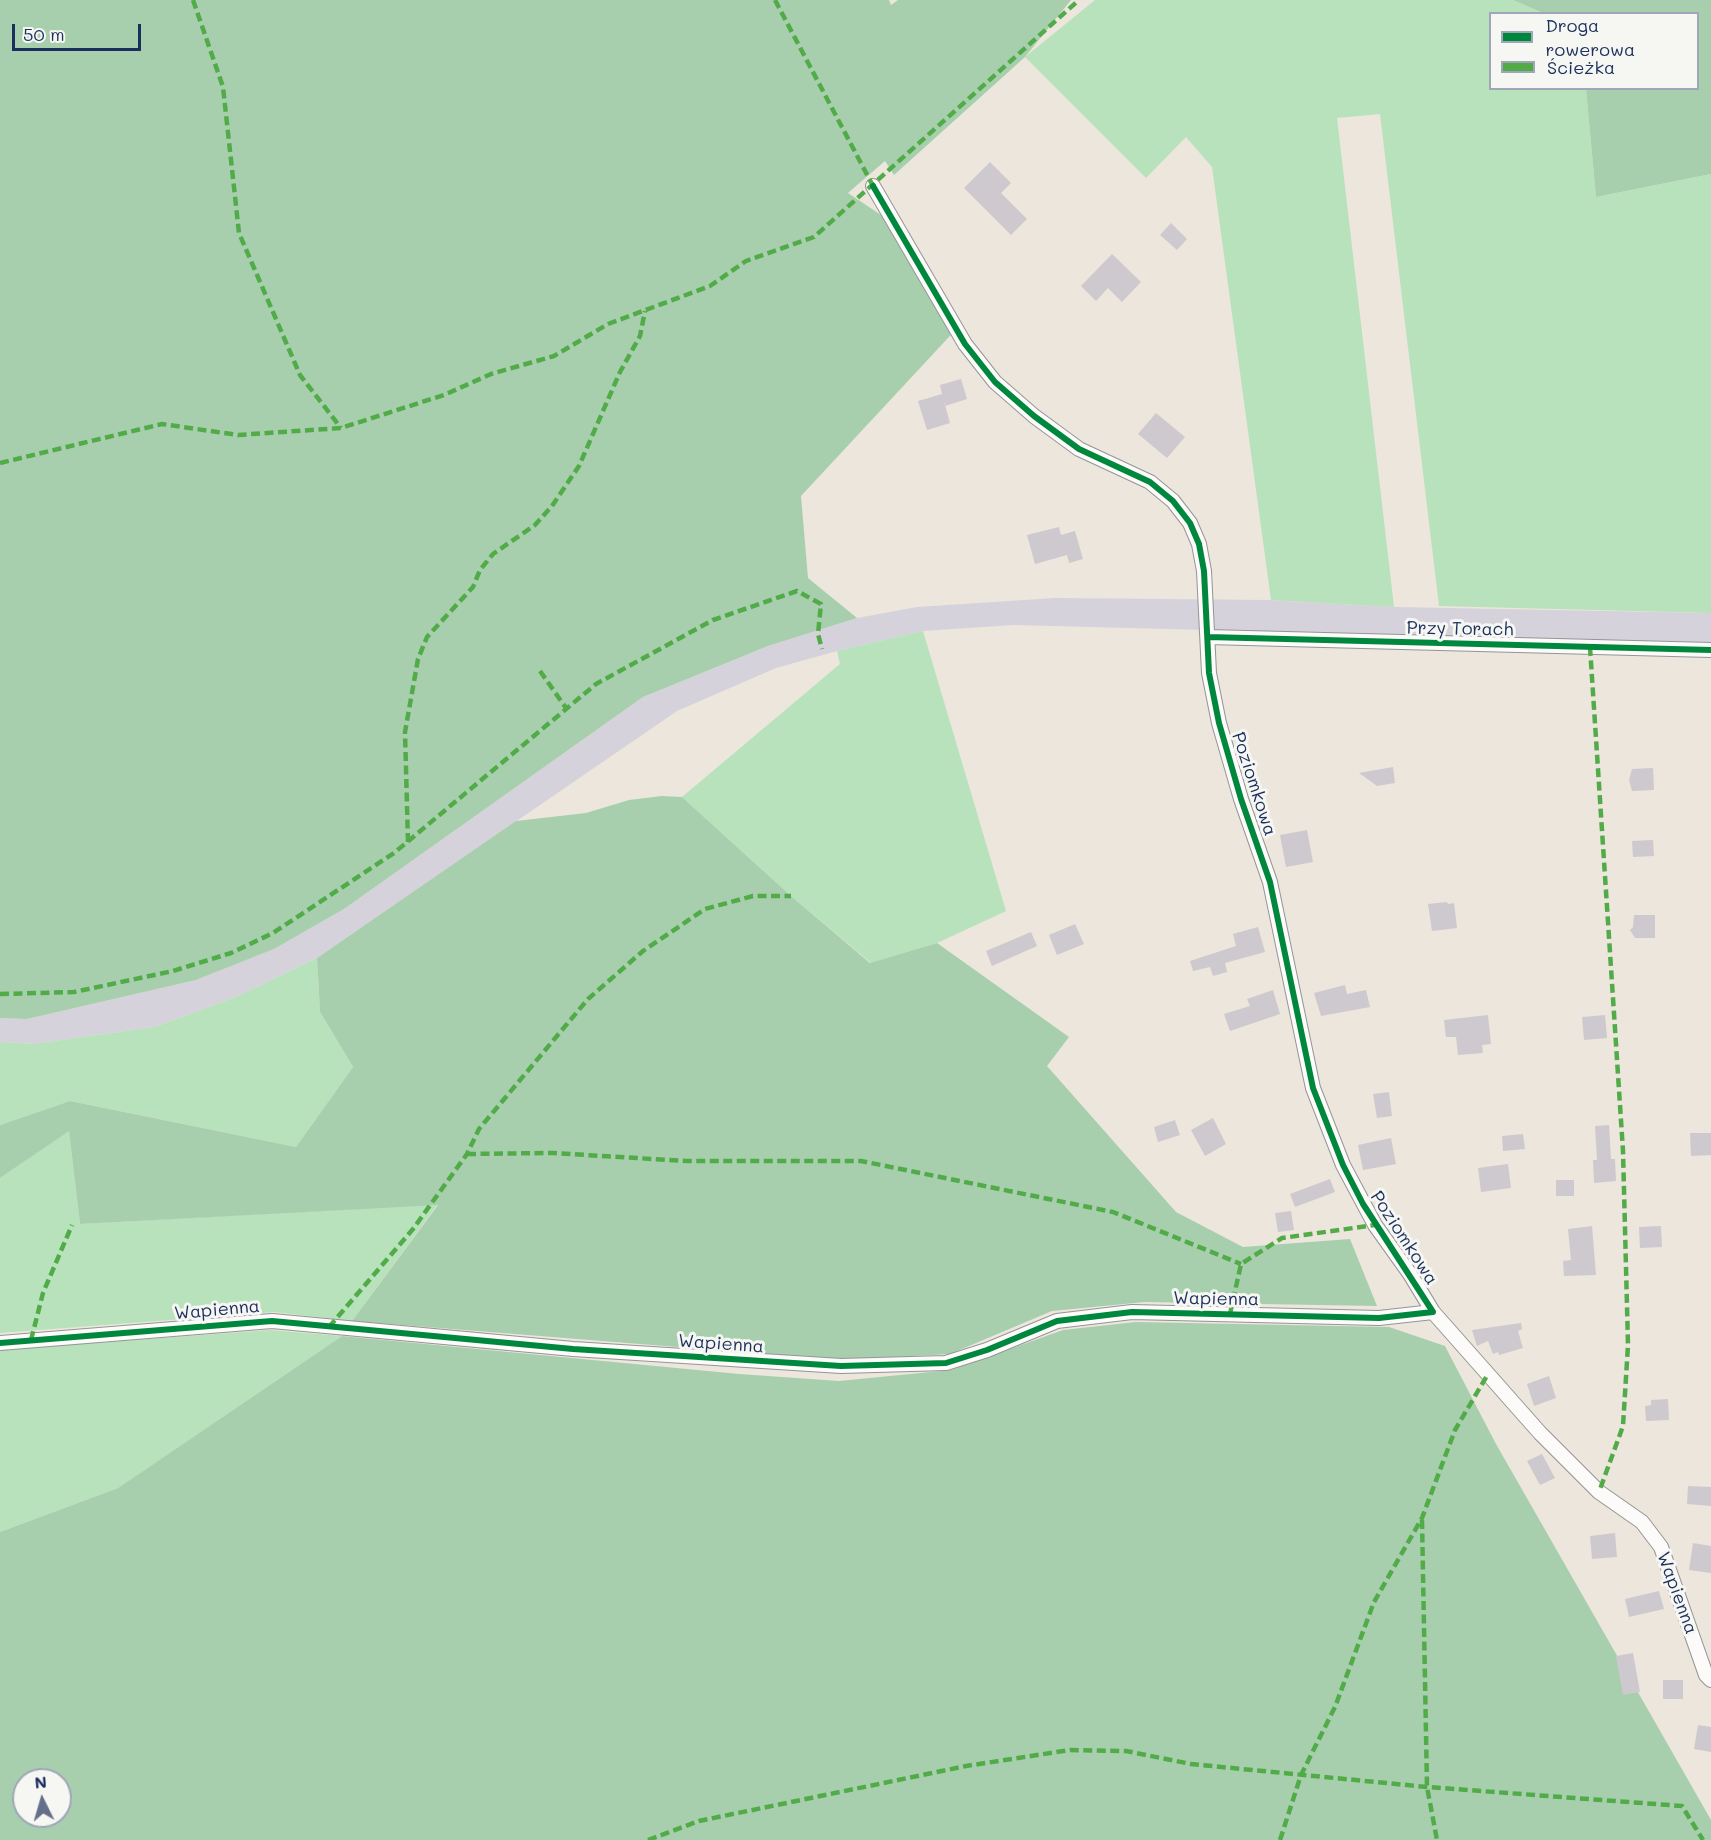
<!DOCTYPE html>
<meta charset="utf-8">
<style>
body{margin:0}
#map{position:relative;width:1711px;height:1840px;overflow:hidden;background:#ece6dc;font-family:Mali,sans-serif}
canvas{display:block}
.legend{position:absolute;left:1489px;top:12px;width:210px;height:78px;box-sizing:border-box;background:#f6f6f2;border:2px solid #9ea6b7;margin:0;padding:8px 10px;list-style:none;font-size:18px;color:#1b2f5e}
.legend li{display:flex;align-items:center;gap:12px;height:30px}
.legend b{width:30px;border:2px solid #9ea6b7}
.north{position:absolute;left:12px;top:1768px;width:60px;height:60px;box-sizing:border-box;background:#f6f6f2;border:2px solid #9ea6b7;border-radius:50%;rotate:355deg;font-size:16px;font-weight:700;line-height:24px;text-align:center;color:#1b2f5e}
.north::after{content:'';display:block;margin:auto;width:21px;height:27px;background:#646f8a;clip-path:polygon(50% 0,100% 100%,50% 72%,0 100%)}
.scale{position:absolute;left:12px;top:24px;width:129px;height:27px;box-sizing:border-box;border:3px solid #1b2f5e;border-top:0;padding-left:8px;font-size:18px;line-height:21px;white-space:nowrap;color:#1b2f5e;-webkit-text-stroke:4px #f6f6f2;paint-order:stroke}
</style>
<div id="map">
<canvas width="1711" height="1840"></canvas>
<ul class="legend">
<li><b style="height:8px;background:#00873e"></b>Droga rowerowa</li>
<li><b style="height:8px;background:#52ab49"></b>Ścieżka</li>
</ul>
<div class="north">N</div>
<div class="scale">50 m</div>
</div>
<script>
const ctx = document.querySelector('canvas').getContext('2d');
ctx.lineJoin = 'round';
function paint(path, color) { ctx.fillStyle = color; ctx.fill(path, 'evenodd'); }
const poly = rows => new Path2D(rows.map(r => 'M' + r).join(''));
function trace(path, color, width, dash) { ctx.strokeStyle = color; ctx.lineWidth = width; ctx.lineCap = dash ? 'butt' : 'round'; ctx.setLineDash(dash || []); ctx.stroke(path); }
function drawText(font, color, halo, rows, align = 'center') {
  ctx.font = font + ' Mali,sans-serif'; ctx.lineWidth = 6; ctx.setLineDash([]); ctx.textBaseline = 'middle'; ctx.strokeStyle = halo; ctx.fillStyle = color; for (const [text, x, y, turn = 0] of rows) {
    ctx.save(); ctx.translate(x, y); ctx.rotate((+turn || 0) * Math.PI / 180); ctx.textAlign = isNaN(turn) ? turn : align; if (halo) ctx.strokeText(text, 0, 0); ctx.fillText(text, 0, 0); ctx.restore();
  }
}
paint(poly([
 [1055,598,1271,600,1394,607,1711,613,1711,643,1014,625,923,631,837,651,776,668,677,711,317,958,236,997,155,1027,33,1044,0,1042,0,1018,27,1019,196,980,274,949,344,909,643,697,768,646,857,618,917,607]
]), '#d5d2db');
paint(poly([
 [1095,0,1513,0,1543,13,1490,14,1490,88,1586,89,1596,197,1711,174,1711,613,1439,606,1380,114,1337,118,1394,607,1271,600,1212,167,1186,137,1146,178,1025,57],
 [923,631,1006,911,937,943,871,963,791,896,682,797,840,664,837,651],
 [317,958,320,1012,353,1067,296,1147,70,1101,0,1125,0,1042,33,1044,155,1027,236,997],
 [69,1130,80,1224,438,1204,352,1321,274,1312,0,1333,0,1178],
 [270,1330,342,1336,118,1488,0,1532,0,1350]
]), '#b7e2bb');
paint(poly([
 [0,0,889,0,891,5,898,0,1071,0,1025,57,894,175,885,161,848,193,884,217,961,324,801,496,808,578,857,618,768,646,643,697,344,909,274,949,196,980,27,1019,0,1018],
 [1513,0,1711,0,1711,174,1596,197,1586,89,1698,88,1698,14,1543,13],
 [662,796,682,797,791,896,870,963,937,943,1069,1037,1047,1066,1176,1212,1243,1247,1350,1239,1377,1306,1145,1302,1052,1311,950,1354,840,1360,352,1321,438,1205,80,1224,69,1131,0,1178,0,1125,70,1101,296,1147,353,1067,320,1012,317,958,516,821,586,813,629,800],
 [1136,1322,1389,1327,1445,1346,1496,1444,1711,1820,1711,1840,0,1840,0,1532,118,1488,342,1336,739,1374,839,1381,951,1370,1063,1330],
 [24,1780,60,1780,60,1816,24,1816]
]), '#a8cfad');
paint(poly([
 [990,162,1011,183,1001,193,1027,219,1011,235,964,188],
 [1171,223,1187,239,1177,250,1160,235],
 [1112,254,1141,282,1122,302,1108,288,1096,301,1081,286],
 [961,379,967,399,945,406,940,385],
 [942,394,950,423,927,430,918,401],
 [1156,413,1185,437,1167,458,1138,434],
 [1059,527,1061,535,1075,531,1083,559,1069,563,1067,555,1035,564,1027,535],
 [1393,767,1395,783,1377,786,1359,773],
 [1653,768,1654,790,1632,791,1629,780,1632,769],
 [1307,830,1313,862,1286,867,1280,835],
 [1653,840,1654,856,1633,857,1632,841],
 [1447,902,1448,904,1454,903,1457,928,1432,931,1428,904],
 [1634,915,1655,915,1655,938,1635,938,1630,930,1633,927],
 [1075,924,1084,944,1057,955,1049,935],
 [1258,927,1265,952,1225,963,1227,972,1213,976,1210,967,1193,971,1190,961,1236,946,1233,934],
 [1031,932,1037,946,992,966,986,951],
 [1345,985,1347,994,1366,990,1370,1007,1321,1016,1314,993],
 [1273,990,1280,1014,1230,1031,1224,1014,1250,1006,1247,999],
 [1488,1015,1491,1044,1482,1045,1483,1053,1458,1055,1456,1037,1446,1037,1444,1020],
 [1605,1015,1607,1038,1584,1040,1582,1017],
 [1389,1092,1392,1116,1377,1118,1373,1094],
 [1213,1118,1226,1144,1205,1156,1191,1130],
 [1175,1120,1180,1135,1158,1142,1154,1127],
 [1609,1125,1611,1159,1615,1159,1616,1181,1594,1183,1593,1160,1597,1160,1595,1126],
 [1690,1133,1711,1133,1711,1155,1691,1156],
 [1523,1134,1525,1149,1503,1151,1502,1136],
 [1391,1138,1396,1164,1363,1170,1358,1145],
 [1508,1164,1511,1188,1481,1192,1478,1168],
 [1330,1179,1335,1192,1295,1207,1290,1194],
 [1556,1180,1574,1180,1574,1196,1556,1196],
 [1291,1211,1294,1230,1278,1232,1275,1213],
 [1592,1226,1596,1275,1564,1276,1563,1261,1571,1260,1568,1229],
 [1661,1226,1662,1247,1640,1248,1639,1227],
 [1521,1323,1522,1329,1518,1331,1523,1348,1499,1355,1498,1352,1493,1354,1488,1341,1477,1346,1472,1330],
 [1549,1376,1556,1398,1534,1406,1527,1384],
 [1668,1399,1669,1420,1646,1421,1645,1406,1651,1405,1651,1400],
 [1542,1454,1555,1478,1540,1485,1527,1461],
 [1688,1486,1711,1487,1711,1506,1687,1504],
 [1615,1533,1617,1557,1592,1559,1590,1536],
 [1693,1543,1711,1546,1711,1573,1689,1570],
 [1659,1591,1664,1609,1629,1617,1625,1599],
 [1633,1653,1640,1692,1623,1695,1616,1656],
 [1663,1680,1683,1680,1683,1699,1663,1699],
 [1698,1725,1711,1727,1711,1752,1694,1749]
]), '#cec9ce');
const minor = poly([
 [873,186,965,344,995,382,1034,416,1079,449,1150,482,1173,501,1190,523,1199,544,1204,571,1209,673,1219,723,1241,799,1270,882,1313,1088,1343,1165,1375,1225,1410,1274,1433,1312,1540,1433,1599,1492,1642,1522,1661,1547,1706,1675,1711,1680],
 [1208,637,1711,650],
 [0,1343,272,1321,573,1349,841,1366,946,1363,987,1350,1057,1321,1132,1312,1379,1318,1433,1312]
]);
trace(minor, '#949597', 16);
trace(minor, '#fcfbfa', 14);
trace(poly([
 [193,0,223,87,239,233,300,375,341,428],
 [775,0,873,186],
 [0,463,162,424,238,435,341,428,444,395,491,374,554,356,608,324,710,286,746,261,814,237,1079,0],
 [1590,647,1623,1151,1628,1345,1623,1426,1599,1492],
 [540,671,566,708],
 [408,842,405,732,418,659,427,637,473,587,480,570,493,554,535,525,552,506,579,466,620,372,640,336,645,311],
 [0,994,74,992,173,971,231,953,273,933,394,853,596,684,713,620,797,591,821,604,818,634,822,649],
 [467,1154,553,1153,686,1161,861,1161,1113,1212,1241,1264],
 [1230,1314,1241,1264,1282,1238,1375,1225],
 [329,1327,413,1229,467,1154,479,1129,588,999,643,951,705,909,753,896,791,896],
 [31,1340,43,1293,72,1225],
 [1422,1520,1427,1787,1437,1840],
 [648,1840,699,1821,966,1766,1070,1750,1126,1751,1191,1764,1427,1787,1682,1806,1703,1840],
 [1280,1840,1301,1775,1335,1707,1374,1602,1422,1518,1455,1430,1488,1374]
]), '#52ab49', 4.5, [9, 4.5]);
trace(poly([
 [1208,637,1711,650],
 [0,1343,272,1321,573,1349,841,1366,946,1363,987,1350,1057,1321,1132,1312,1379,1318,1433,1312,1363,1204,1343,1165,1313,1088,1270,882,1241,799,1219,723,1209,673,1204,571,1199,544,1190,523,1173,501,1150,482,1079,449,1034,416,995,382,965,344,873,186]
]), '#00873e', 6);
drawText('18px', '#1b2f5e', '#f6f6f2', [
 ["Przy Torach",1460,629,1],
 ["Poziomkowa",1254,784,72],
 ["Poziomkowa",1404,1238,57],
 ["Wapienna",1216,1299,1],
 ["Wapienna",217,1310,-5],
 ["Wapienna",721,1344,4],
 ["Wapienna",1677,1593,70]
]);
</script>
